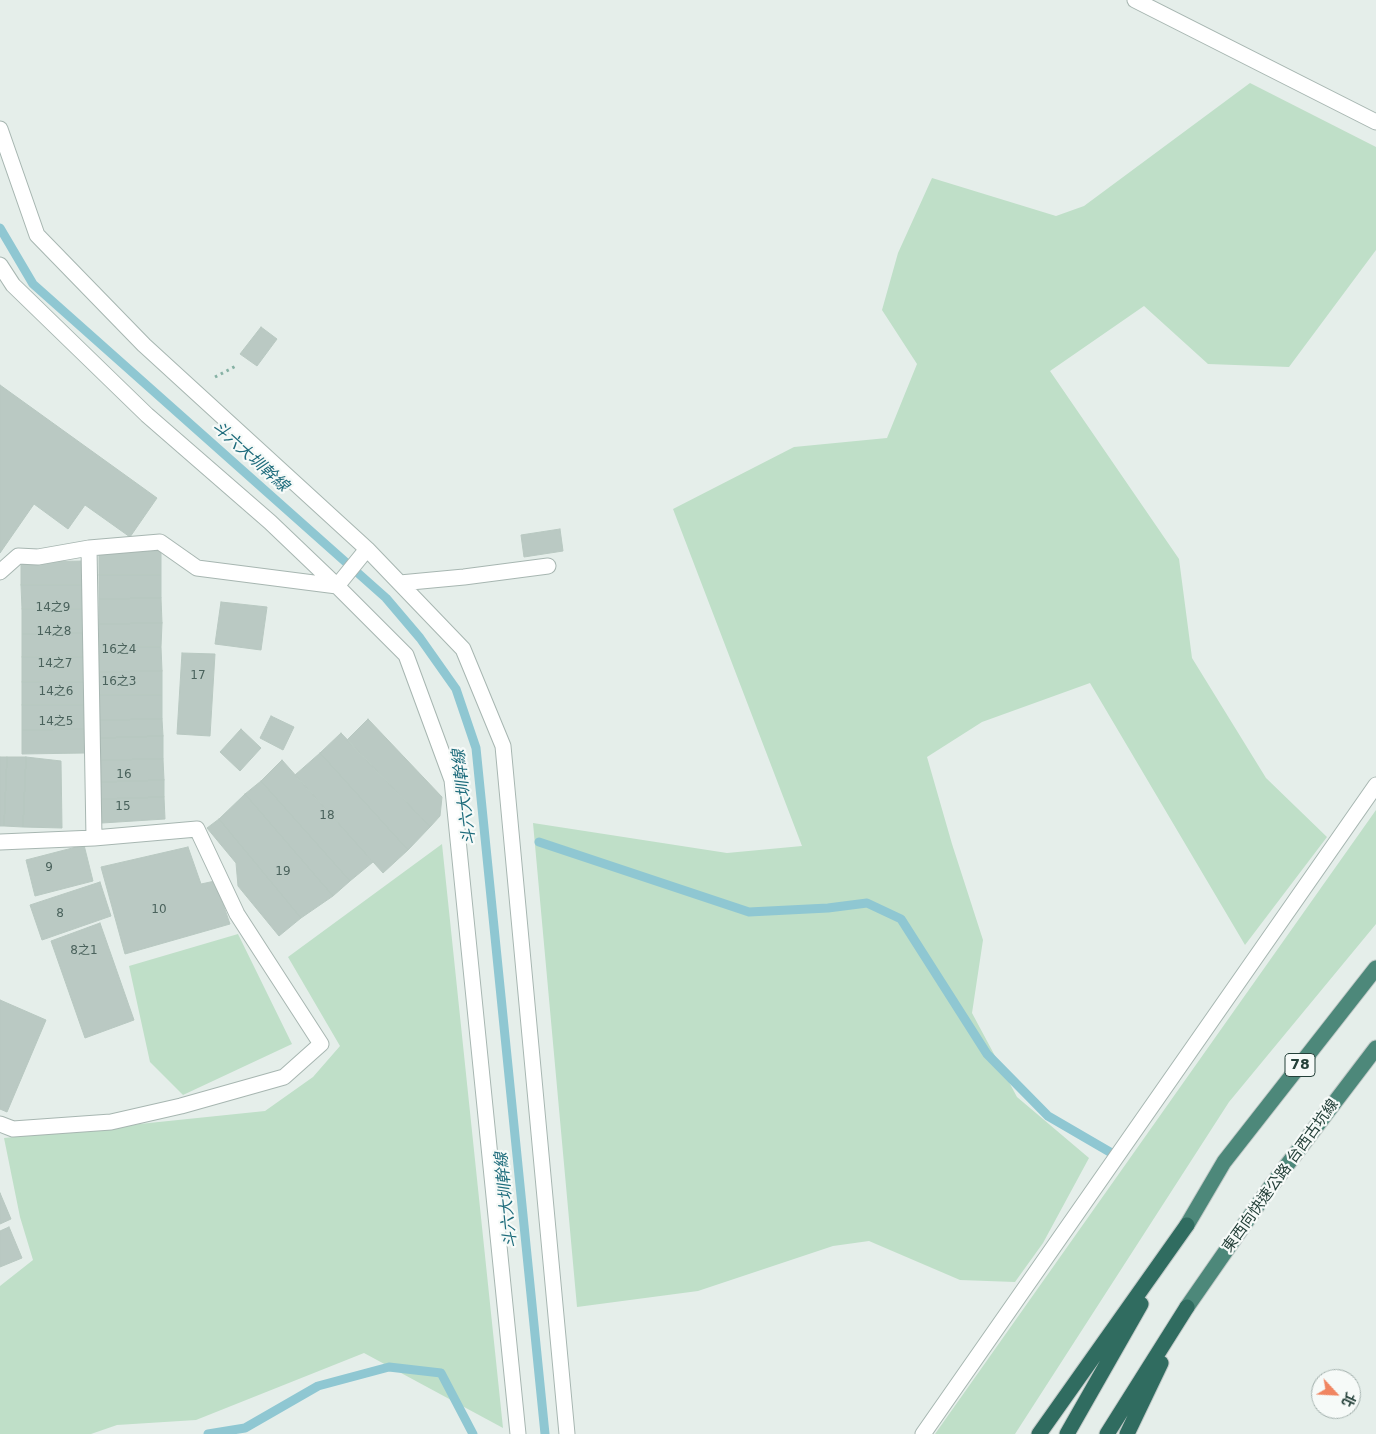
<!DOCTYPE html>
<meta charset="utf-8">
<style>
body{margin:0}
#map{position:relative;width:1376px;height:1434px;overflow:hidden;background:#e5eeea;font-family:"DejaVu Sans","Noto Sans TC",sans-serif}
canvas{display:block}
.north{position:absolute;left:1311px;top:1369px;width:50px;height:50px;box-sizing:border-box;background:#f6faf8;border:1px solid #a2b0ac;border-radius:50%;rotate:115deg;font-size:14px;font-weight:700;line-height:20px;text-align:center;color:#244039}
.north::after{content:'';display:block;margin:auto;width:18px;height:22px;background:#f08561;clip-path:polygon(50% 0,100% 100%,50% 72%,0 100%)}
</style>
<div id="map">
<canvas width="1376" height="1434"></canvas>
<div class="north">北</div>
</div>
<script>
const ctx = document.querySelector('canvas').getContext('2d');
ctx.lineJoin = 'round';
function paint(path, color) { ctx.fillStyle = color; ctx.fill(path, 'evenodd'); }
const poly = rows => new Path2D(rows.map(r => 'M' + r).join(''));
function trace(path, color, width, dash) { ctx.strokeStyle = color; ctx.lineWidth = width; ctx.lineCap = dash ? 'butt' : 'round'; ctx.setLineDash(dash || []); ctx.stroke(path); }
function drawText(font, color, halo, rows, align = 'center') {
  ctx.font = font + ' "DejaVu Sans","Noto Sans TC",sans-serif'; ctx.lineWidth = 4.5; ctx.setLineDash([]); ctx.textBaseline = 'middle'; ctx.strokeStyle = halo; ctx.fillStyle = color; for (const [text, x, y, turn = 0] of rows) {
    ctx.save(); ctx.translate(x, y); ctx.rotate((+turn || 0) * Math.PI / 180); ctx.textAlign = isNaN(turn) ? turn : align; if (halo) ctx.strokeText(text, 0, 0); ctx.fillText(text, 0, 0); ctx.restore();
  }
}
paint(poly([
 [1250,83,1376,147,1376,250,1289,367,1208,364,1144,306,1050,371,1179,559,1192,658,1266,778,1327,837,1245,945,1090,683,982,722,927,757,952,844,983,940,972,1013,1017,1097,1089,1158,1043,1243,1015,1282,960,1280,869,1241,833,1246,698,1291,577,1307,533,823,727,853,802,846,673,509,794,447,887,438,917,364,882,310,898,253,932,178,1056,216,1084,206],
 [1376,810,1376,924,1229,1102,1015,1434,935,1434],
 [442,844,503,1428,364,1353,196,1420,117,1425,91,1434,0,1434,0,1286,33,1260,20,1217,4,1138,265,1111,313,1077,340,1046,288,957],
 [238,934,292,1044,183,1095,150,1062,129,966]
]), '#bfdfc8');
trace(poly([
 [0,228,33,284,386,598,420,638,456,689,476,748,545,1434],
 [539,842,749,912,828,908,867,903,901,919,987,1054,1048,1116,1115,1155],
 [208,1434,245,1428,318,1386,389,1367,441,1373,473,1434]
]), '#8fc7d2', 9);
const building = poly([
 [261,327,277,339,257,366,240,354,261,327],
 [0,385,157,498,130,537,85,505,68,529,34,504,0,553,0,385],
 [560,529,563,551,524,557,521,535,560,529],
 [99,551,161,551,161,575,99,575,99,551],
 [84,561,84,585,21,585,21,562,84,561],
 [99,575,161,575,161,598,99,599,99,575],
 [21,585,84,585,84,609,22,609,21,585],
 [161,598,162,623,99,624,99,599,161,598],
 [221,602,267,607,261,650,215,644,221,602],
 [22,609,84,609,84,633,22,634,22,609],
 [162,623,161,647,99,647,99,624,162,623],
 [84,633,84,657,22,657,22,634,84,633],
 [99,647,161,647,162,671,99,672,99,647],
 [182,653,215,654,210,736,177,734,182,653],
 [22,657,84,657,85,682,22,682,22,657],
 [162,671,162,695,99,695,99,672,162,671],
 [22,682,85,682,85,705,22,705,22,682],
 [99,695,162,695,162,719,99,720,99,695],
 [22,705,85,705,85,729,22,730,22,705],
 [271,716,294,727,283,750,260,738,271,716],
 [162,719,163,736,100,738,99,720,162,719],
 [368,719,442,797,440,816,430,827,347,740,368,719],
 [85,729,85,753,22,754,22,730,85,729],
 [241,729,261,748,240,771,220,752,241,729],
 [341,733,430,827,408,850,320,753,341,733],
 [163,736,163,759,101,760,100,738,163,736],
 [320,753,408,850,383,873,295,775,320,753],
 [0,757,7,757,4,826,0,826,0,757],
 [7,757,26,757,23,827,4,826,7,757],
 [26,757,61,761,62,828,23,827,26,757],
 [163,759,164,780,101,782,101,760,163,759],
 [282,760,373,862,350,881,261,781,282,760],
 [164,780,164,797,101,799,101,782,164,780],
 [261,781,350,881,333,896,245,794,261,781],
 [245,794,333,896,301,918,219,819,245,794],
 [164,797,165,819,102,823,101,799,164,797],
 [219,819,301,918,279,936,238,886,236,863,207,828,219,819],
 [84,845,93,881,35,896,26,860,84,845],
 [188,847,201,884,215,881,230,924,125,954,101,867,188,847],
 [100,882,111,916,42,940,30,905,100,882],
 [100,923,134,1020,85,1038,51,941,100,923],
 [0,1000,46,1020,7,1112,0,1109,0,1000],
 [0,1193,11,1219,0,1224,0,1193],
 [9,1227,22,1258,0,1267,0,1231,9,1227]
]);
paint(building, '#bac9c3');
trace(building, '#b8c8c1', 1);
const minor = poly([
 [1135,0,1376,122],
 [0,129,37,235,144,345,367,549,463,649,503,746,567,1434],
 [0,265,13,285,147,415,270,522,337,586,406,655,452,780,518,1434],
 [89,548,94,838],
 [0,572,18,556,38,557,89,548,160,542,197,568,337,586,367,549],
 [400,583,464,577,548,566],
 [0,842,94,838,197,829,237,914,321,1044,284,1077,181,1106,111,1122,13,1129,0,1124],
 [923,1434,1376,785]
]);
const trunk = poly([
 [1187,1225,1224,1162,1376,968],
 [1187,1307,1271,1186,1376,1048]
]);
const motorway = poly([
 [1039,1434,1187,1225],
 [1067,1434,1141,1304],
 [1107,1434,1187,1307],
 [1127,1434,1161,1363]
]);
trace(minor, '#a7b6b1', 17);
trace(trunk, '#c2cac8', 17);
trace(motorway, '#c2cac8', 17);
trace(poly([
 [215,377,236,366]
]), '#86b1a4', 3, [2.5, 4]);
trace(minor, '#fff', 15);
trace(trunk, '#4d887a', 15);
trace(motorway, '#306c60', 15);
drawText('12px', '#4a625c', null, [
 ["14之9",53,608],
 ["14之8",54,632],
 ["16之4",119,650],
 ["14之7",55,664],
 ["17",198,676],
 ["16之3",119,682],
 ["14之6",56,692],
 ["14之5",56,722],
 ["16",124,775],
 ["15",123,807],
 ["18",327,816],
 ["9",49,868],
 ["19",283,872],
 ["10",159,910],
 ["8",60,914],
 ["8之1",84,951]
]);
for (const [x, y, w] of [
 [1300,1065,30]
]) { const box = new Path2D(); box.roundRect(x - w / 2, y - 11.5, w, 23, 4); ctx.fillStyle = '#f6faf8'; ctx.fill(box); trace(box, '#244039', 1); }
drawText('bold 14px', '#244039', null, [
 ["78",1300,1065]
]);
drawText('15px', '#244039', '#f6faf8', [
 ["東西向快速公路 台西古坑線",1281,1176,-54]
]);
drawText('italic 16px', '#1e6c7c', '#f6faf8', [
 ["斗六大圳幹線",250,457,42],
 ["斗六大圳幹線",465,797,-97],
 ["斗六大圳幹線",507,1200,-96]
]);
</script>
